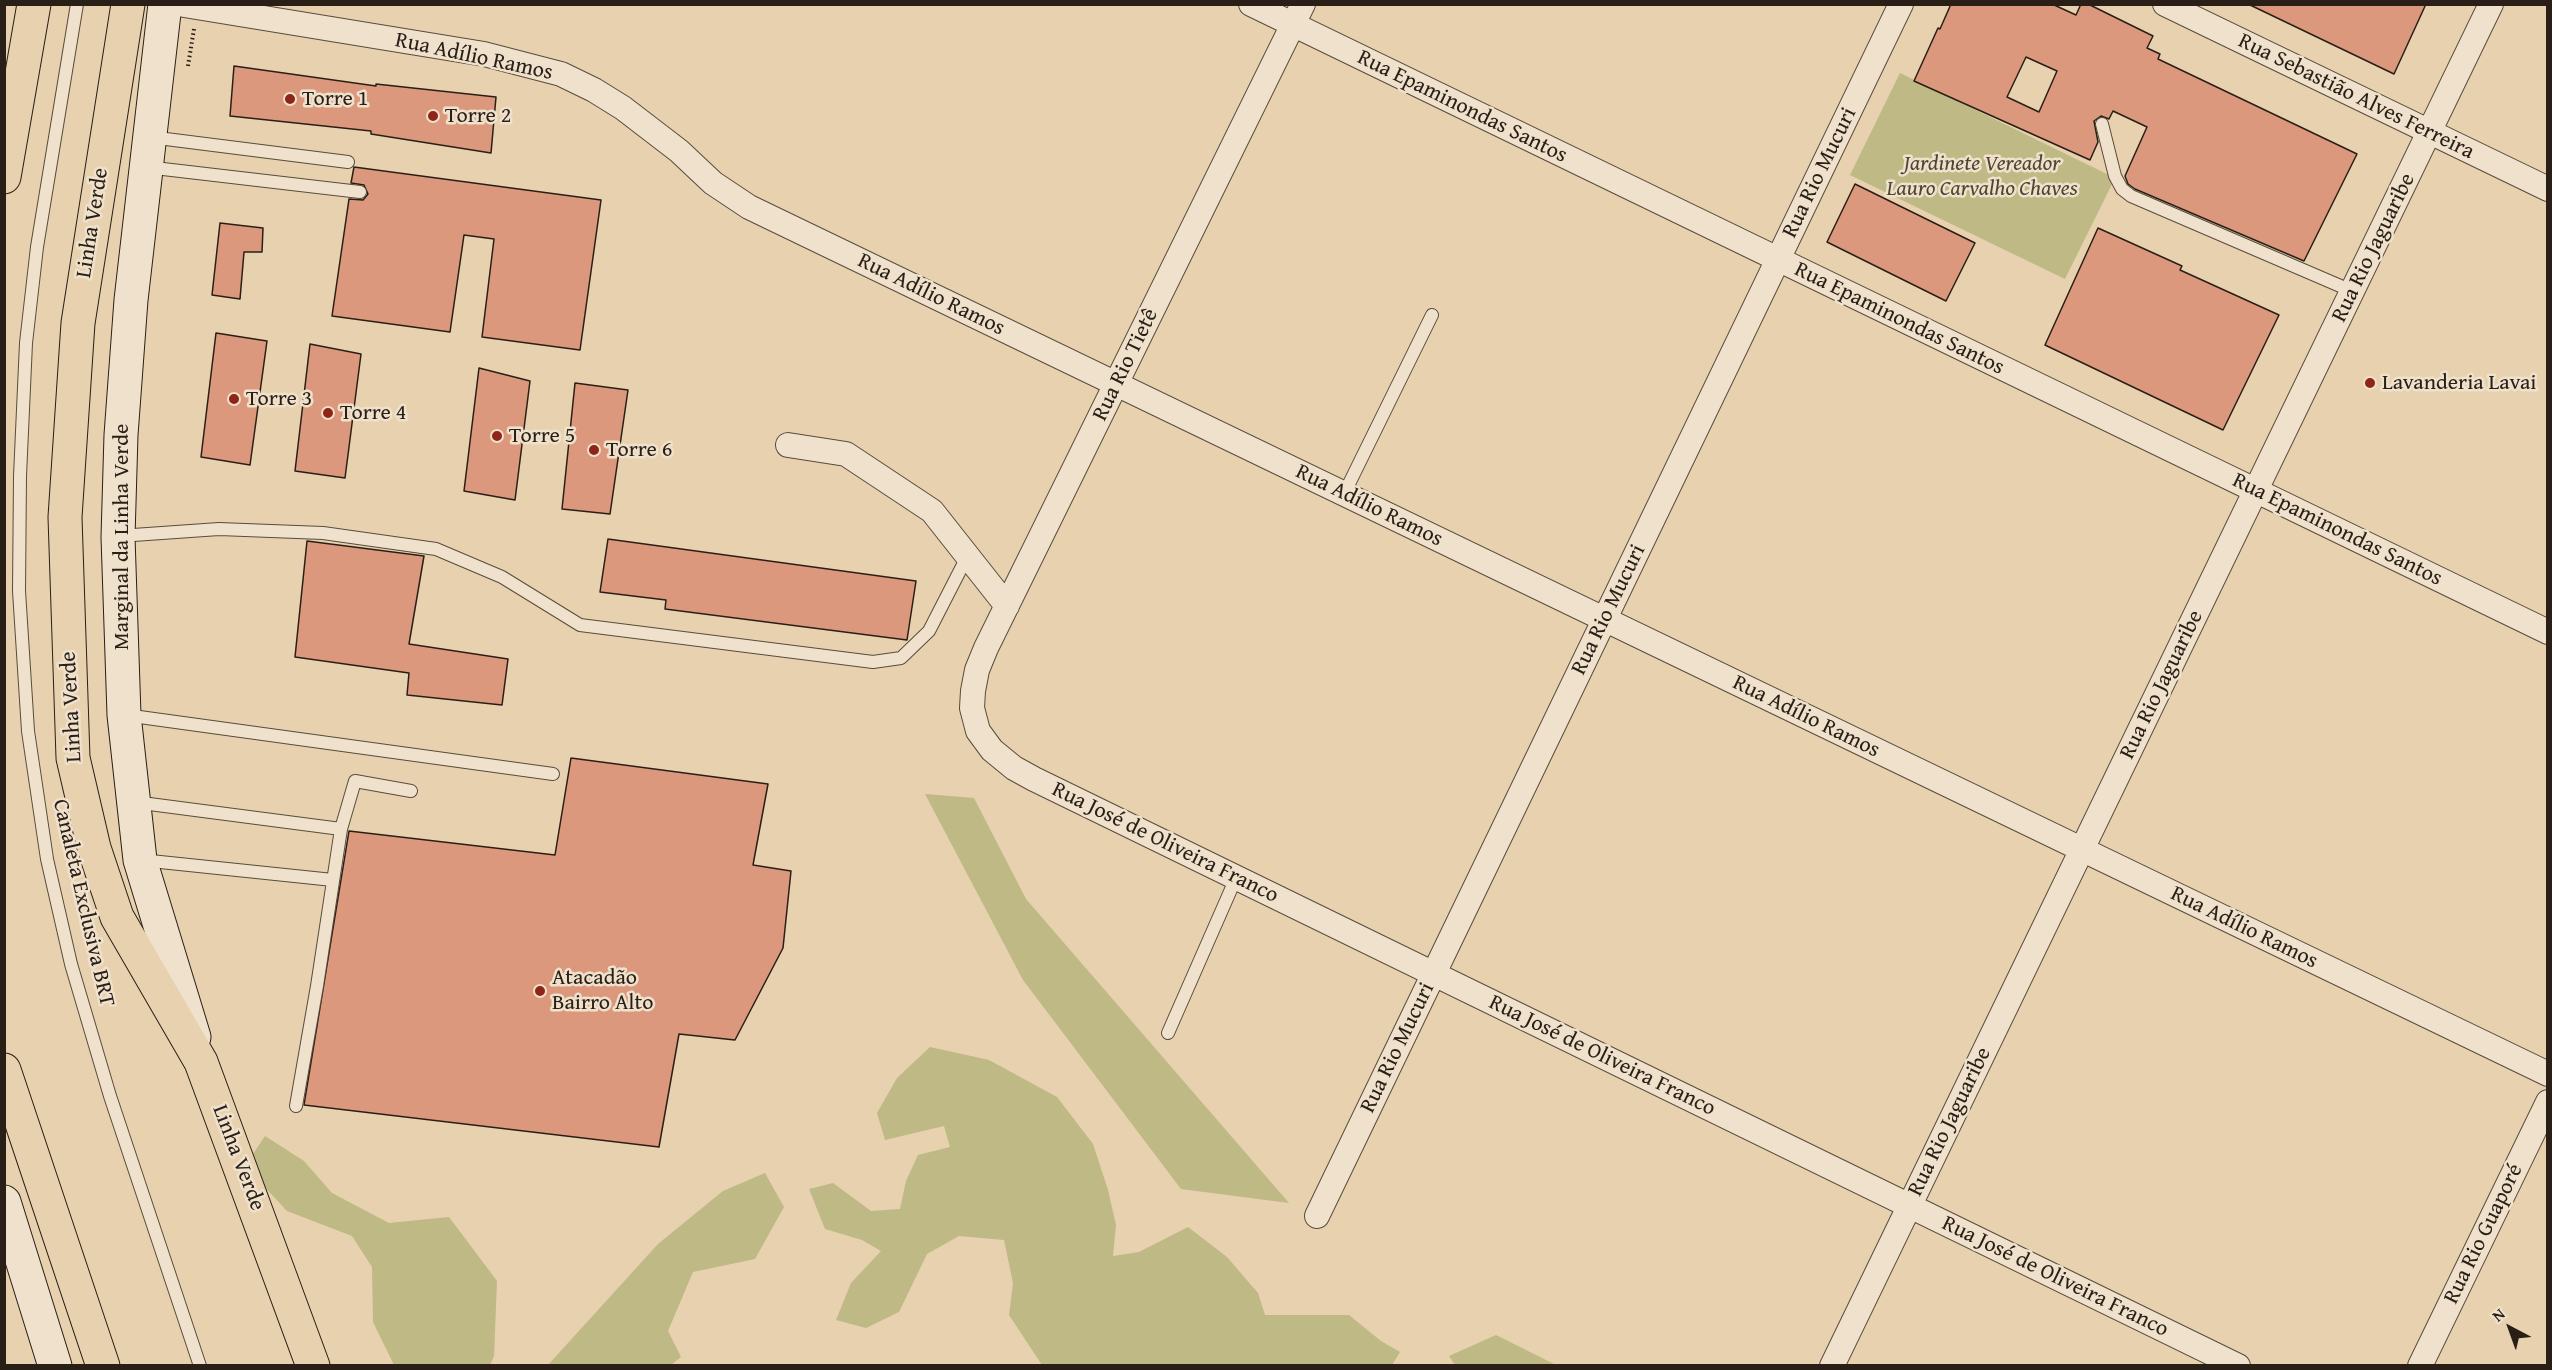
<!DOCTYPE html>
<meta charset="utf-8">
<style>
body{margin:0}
#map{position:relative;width:2552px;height:1370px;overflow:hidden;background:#e7d1af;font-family:"Gentium Book Plus",serif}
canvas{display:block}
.frame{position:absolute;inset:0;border:6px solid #291f17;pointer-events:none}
.north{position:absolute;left:2480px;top:1298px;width:60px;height:60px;-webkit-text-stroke:4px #efe1cb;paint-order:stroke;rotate:319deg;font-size:16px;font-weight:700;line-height:24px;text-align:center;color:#291f17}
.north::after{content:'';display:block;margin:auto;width:21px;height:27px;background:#291f17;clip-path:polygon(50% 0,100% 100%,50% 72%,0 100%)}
</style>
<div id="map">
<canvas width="2552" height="1370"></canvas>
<div class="frame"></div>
<div class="north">N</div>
</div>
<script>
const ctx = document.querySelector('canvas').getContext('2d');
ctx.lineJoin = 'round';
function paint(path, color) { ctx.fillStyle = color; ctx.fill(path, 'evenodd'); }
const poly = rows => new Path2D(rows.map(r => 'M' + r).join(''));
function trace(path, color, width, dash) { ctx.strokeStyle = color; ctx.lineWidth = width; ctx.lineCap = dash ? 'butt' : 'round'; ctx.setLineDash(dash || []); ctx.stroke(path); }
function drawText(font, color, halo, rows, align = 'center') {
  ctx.font = font + ' "Gentium Book Plus",serif'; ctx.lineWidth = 5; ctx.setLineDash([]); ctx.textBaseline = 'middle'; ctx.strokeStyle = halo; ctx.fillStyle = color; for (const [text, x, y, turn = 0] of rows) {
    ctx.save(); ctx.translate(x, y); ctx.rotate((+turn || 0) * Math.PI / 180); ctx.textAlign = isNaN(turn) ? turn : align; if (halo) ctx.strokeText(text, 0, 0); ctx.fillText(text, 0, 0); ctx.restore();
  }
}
paint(poly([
 [1900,73,2115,178,2065,279,1850,175],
 [925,794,974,798,1026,899,1289,1203,1181,1189,1023,980],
 [930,1047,989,1060,1057,1097,1093,1144,1108,1190,1116,1225,1113,1256,1139,1252,1188,1227,1227,1257,1258,1293,1265,1315,1349,1315,1381,1341,1400,1352,1392,1365,1042,1365,1009,1315,1013,1283,1004,1240,959,1236,927,1254,899,1312,866,1328,836,1320,851,1283,881,1251,862,1240,825,1229,809,1189,833,1183,871,1211,900,1209,906,1181,918,1155,950,1147,944,1126,885,1140,877,1113,897,1078],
 [265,1136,304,1161,332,1193,389,1223,449,1217,497,1281,494,1356,490,1365,394,1365,373,1322,372,1267,352,1236,287,1211,245,1166],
 [765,1173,784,1207,755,1259,693,1272,668,1331,681,1357,671,1365,548,1365,658,1244,723,1191],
 [1496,1335,1556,1365,1455,1365,1449,1356]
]), '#beb985');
const building = poly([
 [1951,4,2052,4,2076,15,2081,4,2088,4,2153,36,2147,48,2160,54,2158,59,2357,154,2304,261,2135,189,2128,184,2125,176,2147,127,2113,111,2109,119,2101,116,2094,121,2098,142,2090,160,1914,81,1938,28,1940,29,1951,4],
 [2026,57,2057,71,2039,112,2007,97,2026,57],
 [2248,4,2426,4,2394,74,2248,4],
 [234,66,376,86,376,84,496,97,491,153,371,134,371,131,230,116,234,66],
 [354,167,601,200,580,350,482,337,494,239,464,235,450,332,332,316,349,199,363,200,368,194,364,185,351,183,354,167],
 [1855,184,1975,243,1946,301,1827,242,1855,184],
 [220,223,263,228,262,252,244,252,240,299,212,295,220,223],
 [2098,228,2182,266,2180,270,2279,315,2223,430,2045,345,2098,228],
 [216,333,267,341,250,465,201,457,216,333],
 [310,344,361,354,345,478,295,471,310,344],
 [479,368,530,381,515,500,464,491,479,368],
 [575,383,628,390,610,514,562,509,575,383],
 [608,539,916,581,907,640,665,609,666,600,600,592,608,539],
 [307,541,424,556,409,644,508,659,502,705,407,695,409,673,295,657,307,541],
 [571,758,768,784,753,865,791,871,783,948,735,1040,679,1034,659,1147,304,1105,349,831,555,855,571,758]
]);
paint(building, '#dc987c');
trace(building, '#291f17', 1.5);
const lane = poly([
 [77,4,37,247,26,343,20,476,19,591,28,731,47,859,71,964,110,1096,200,1366],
 [2102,124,2115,176,2122,189,2131,196,2352,291],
 [150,137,348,162],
 [146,167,360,192],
 [1344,494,1432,315],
 [119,536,219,529,323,533,436,549,502,577,580,625,873,662,901,658,929,631,968,555],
 [125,715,553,774],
 [134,802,341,829],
 [141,860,333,880],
 [1168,1033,1236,878],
 [296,1106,317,986,341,829,355,781,411,791]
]);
const street = poly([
 [178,4,484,54,561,74,594,90,623,108,679,151,713,183,749,207,2548,1074],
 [1251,4,2548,632],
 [1303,4,986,648,977,670,973,691,972,708,978,731,992,750,1014,768,1034,779,2238,1366],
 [2165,4,2548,189],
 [788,445,846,454,932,511,1007,606],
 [1317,1216,1901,4],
 [1832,1366,2491,4],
 [2420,1366,2548,1102]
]);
const secondary = poly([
 [165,4,131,300,121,435,118,537,124,715,140,860,194,1037],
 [4,1202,55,1366]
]);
const highway = poly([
 [128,4,78,323,65,517,73,758,94,848,117,917,201,1062,313,1366],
 [4,177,34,4],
 [4,1070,103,1366]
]);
trace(lane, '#584c3d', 14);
trace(street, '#584c3d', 26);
trace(secondary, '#291f17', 35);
trace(highway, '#291f17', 35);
trace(poly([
 [188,66,194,29]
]), '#291f17', 4, [1.5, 3]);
trace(lane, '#efe1cb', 12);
trace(street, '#efe1cb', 24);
trace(secondary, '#efe1cb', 33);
trace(highway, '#e7d1af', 33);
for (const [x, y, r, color] of [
 [290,99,6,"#8f2418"],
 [433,116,6,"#8f2418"],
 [2370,383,6,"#8f2418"],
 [234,399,6,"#8f2418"],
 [328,413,6,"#8f2418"],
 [497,436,6,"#8f2418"],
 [594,450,6,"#8f2418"],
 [540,991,6,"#8f2418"]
]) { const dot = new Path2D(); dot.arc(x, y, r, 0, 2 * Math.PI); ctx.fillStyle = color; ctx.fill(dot); trace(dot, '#efe1cb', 2); }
drawText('22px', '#291f17', '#efe1cb', [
 ["Rua Adílio Ramos",474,57,12],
 ["Rua Sebastião Alves Ferreira",2356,97,26],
 ["Rua Epaminondas Santos",1462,107,26],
 ["Rua Rio Mucuri",1820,173,-64],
 ["Linha Verde",93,223,-81],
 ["Rua Rio Jaguaribe",2374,248,-64],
 ["Rua Adílio Ramos",931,295,26],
 ["Rua Epaminondas Santos",1899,319,26],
 ["Rua Rio Tietê",1126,365,-64],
 ["Rua Adílio Ramos",1369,506,26],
 ["Rua Epaminondas Santos",2337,530,26],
 ["Marginal da Linha Verde",122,537,-90],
 ["Rua Rio Mucuri",1609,610,-64],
 ["Rua Rio Jaguaribe",2162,685,-64],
 ["Linha Verde",72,707,-93],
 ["Rua Adílio Ramos",1806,717,26],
 ["Rua José de Oliveira Franco",1165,843,26],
 ["Canaleta Exclusiva BRT",83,903,77],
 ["Rua Adílio Ramos",2244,928,26],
 ["Rua Rio Mucuri",1398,1048,-64],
 ["Rua José de Oliveira Franco",1602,1056,26],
 ["Rua Rio Jaguaribe",1950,1122,-64],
 ["Linha Verde",238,1158,69],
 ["Rua Rio Guaporé",2484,1234,-64],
 ["Rua José de Oliveira Franco",2055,1277,26]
]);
drawText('22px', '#291f17', '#efe1cb', [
 ["Torre 1",302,99],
 ["Torre 2",445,116],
 ["Lavanderia Lavai",2382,383],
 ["Torre 3",246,399],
 ["Torre 4",340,413],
 ["Torre 5",509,436],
 ["Torre 6",606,450],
 ["Atacadão",552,978],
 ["Bairro Alto",552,1003]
], 'left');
drawText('italic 22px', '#4e4632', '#efe1cb', [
 ["Jardinete Vereador",1982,164],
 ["Lauro Carvalho Chaves",1982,189]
]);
</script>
